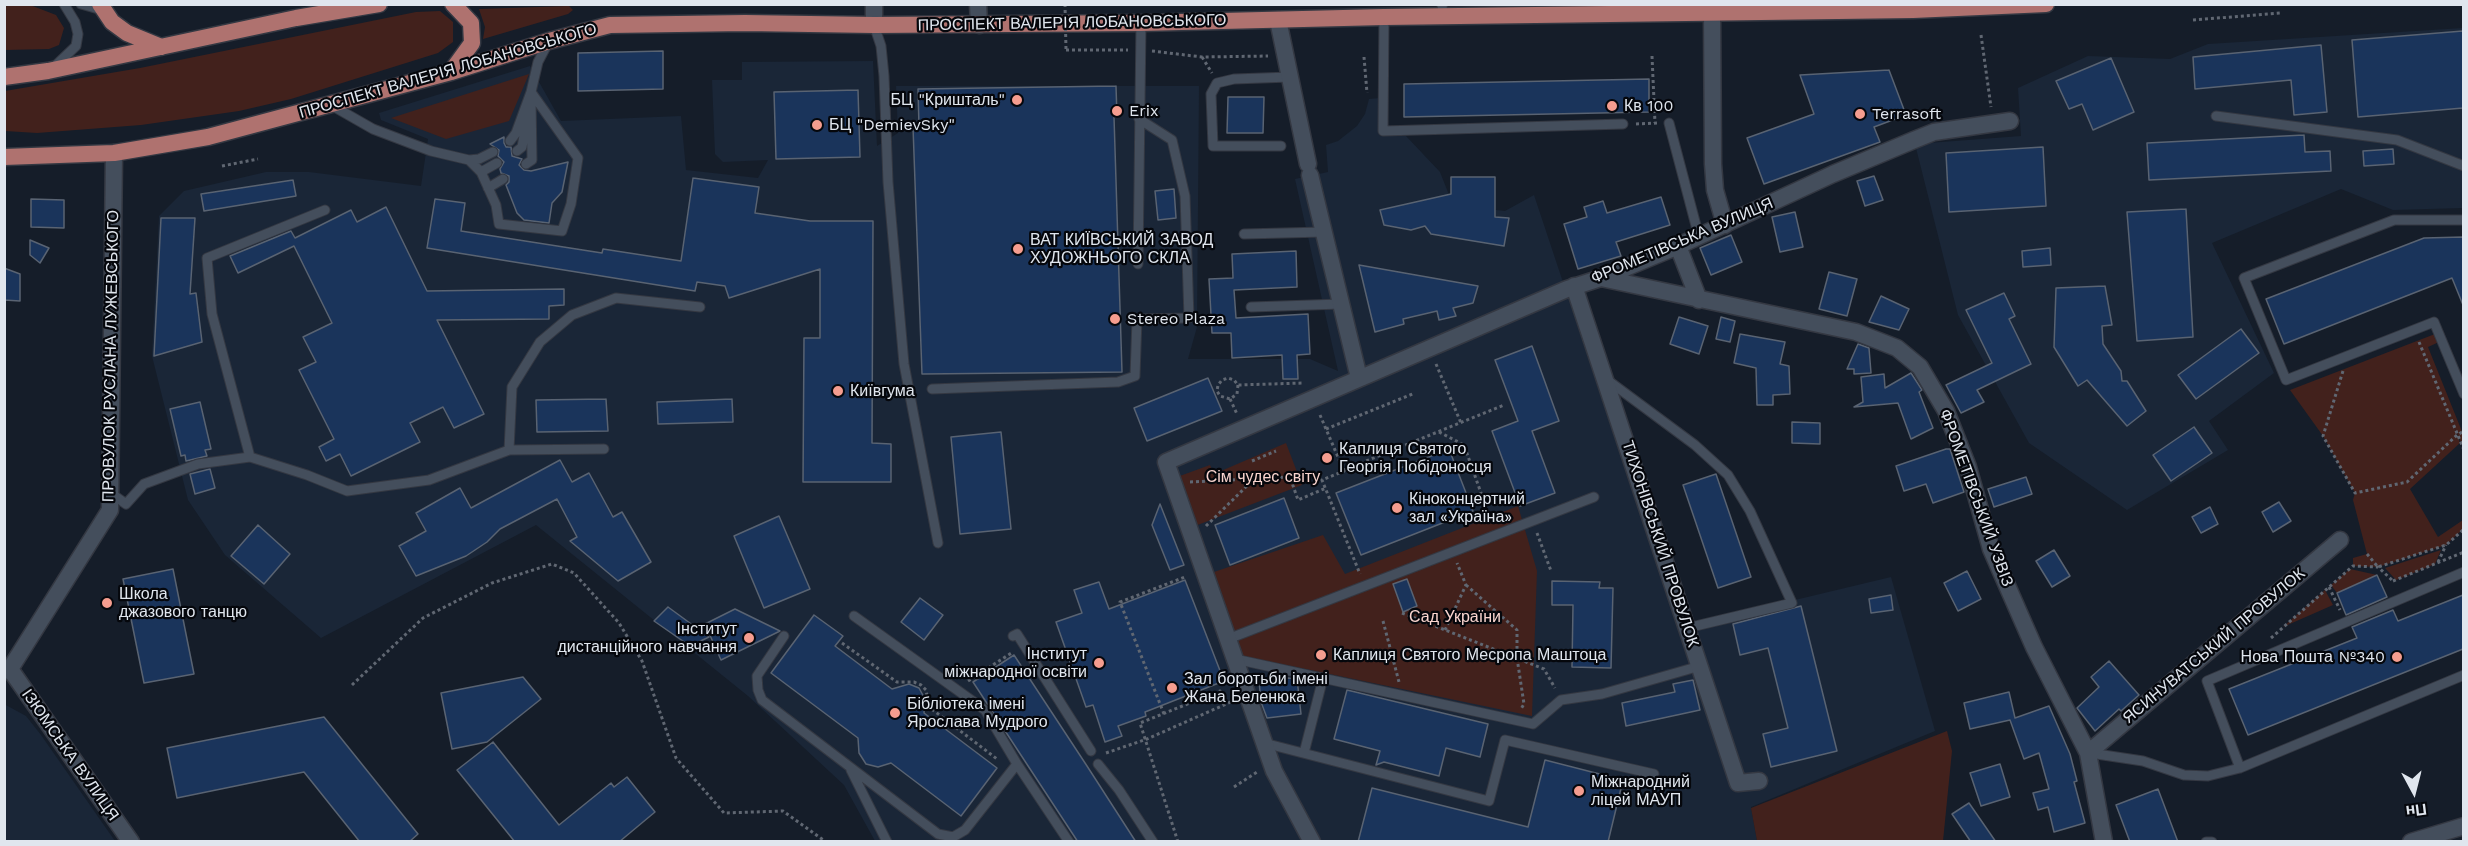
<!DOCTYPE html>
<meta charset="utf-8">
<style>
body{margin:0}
#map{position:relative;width:2468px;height:846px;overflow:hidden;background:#151d29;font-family:"Work Sans",sans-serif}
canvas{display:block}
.frame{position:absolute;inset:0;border:6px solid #e0e6ee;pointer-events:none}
.north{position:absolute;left:2384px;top:762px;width:60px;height:60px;-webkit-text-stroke:4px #05070c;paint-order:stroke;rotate:173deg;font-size:16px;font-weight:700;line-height:24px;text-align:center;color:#e0e6ee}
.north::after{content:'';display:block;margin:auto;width:21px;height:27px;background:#e0e6ee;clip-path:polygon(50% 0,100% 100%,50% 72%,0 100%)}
</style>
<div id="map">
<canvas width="2468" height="846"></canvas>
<div class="frame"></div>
<div class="north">Пн</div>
</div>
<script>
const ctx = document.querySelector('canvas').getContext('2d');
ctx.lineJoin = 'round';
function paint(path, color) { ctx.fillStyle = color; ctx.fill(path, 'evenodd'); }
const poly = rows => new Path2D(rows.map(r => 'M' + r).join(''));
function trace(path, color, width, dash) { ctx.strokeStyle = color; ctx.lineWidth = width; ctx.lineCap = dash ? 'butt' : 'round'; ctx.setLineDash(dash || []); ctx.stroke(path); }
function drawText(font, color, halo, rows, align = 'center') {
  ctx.font = font + ' "Work Sans",sans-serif'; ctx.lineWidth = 4.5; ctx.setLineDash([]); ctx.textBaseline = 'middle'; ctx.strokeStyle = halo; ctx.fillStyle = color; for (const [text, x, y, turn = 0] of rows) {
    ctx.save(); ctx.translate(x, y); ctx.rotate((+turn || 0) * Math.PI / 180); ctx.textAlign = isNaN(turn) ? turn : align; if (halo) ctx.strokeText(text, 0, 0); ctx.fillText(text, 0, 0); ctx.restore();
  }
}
paint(poly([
 [2463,28,2463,208,2393,210,2341,189,2212,243,2274,373,2209,421,2228,450,2127,510,2029,443,1958,315,1915,144,2021,136,2018,88,2088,56,2170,59,2208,44],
 [873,61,877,146,898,133,896,86,1199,86,1197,327,1188,359,1310,359,1338,371,1295,179,1328,172,1326,145,1338,141,1357,126,1365,114,1369,99,1380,98,1380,136,1406,136,1440,172,1453,205,1505,211,1534,195,1678,628,1891,577,1935,731,1751,807,1757,841,875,841,844,785,748,696,536,525,321,638,225,555,188,500,152,356,159,216,184,191,266,172,309,172,421,186,428,139,381,120,379,113,530,66,561,121,681,116,686,170,758,178,768,160,723,162,715,154,712,80,742,80,742,62],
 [4,704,26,716,41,735,115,841,5,841]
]), '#1a2637');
paint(poly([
 [4,5,30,5,56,15,64,28,59,45,49,49,5,50],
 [569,6,573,10,568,14,483,39,485,27,479,9],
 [440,11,453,22,453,42,438,53,291,99,239,111,141,125,37,133,5,131,5,91,140,68,416,12],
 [529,74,509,121,446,139,391,118],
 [2435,334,2439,342,2428,347,2463,434,2463,447,2454,426,2460,443,2410,489,2438,537,2463,520,2463,529,2446,545,2378,567,2353,566,2353,558,2367,554,2353,500,2355,493,2323,436,2290,390],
 [1286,443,1302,485,1195,526,1177,477,1210,465,1214,474],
 [1518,506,1537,571,1532,716,1243,656,1214,572,1323,535,1345,574],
 [2441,550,2435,564,2396,580,2385,568],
 [2350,569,2377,575,2337,593,2331,585],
 [2325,590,2333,605,2283,627],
 [1947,731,1952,751,1943,841,1757,841,1751,808]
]), '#42211c');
const building = poly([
 [2463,31,2463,108,2358,117,2352,40,2463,31],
 [2321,45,2327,112,2294,115,2291,80,2195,89,2193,57,2321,45],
 [663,51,663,89,578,91,578,53,663,51],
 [2111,58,2134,112,2093,130,2082,104,2069,109,2056,81,2111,58],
 [1889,70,1906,115,1874,127,1880,142,1764,184,1747,138,1814,114,1800,75,1889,70],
 [1649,79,1649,112,1404,117,1404,84,1649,79],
 [1116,86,1117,117,1114,117,1122,372,922,374,913,127,919,127,918,89,1116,86],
 [858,90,860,157,776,159,774,92,858,90],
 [1228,97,1264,97,1263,133,1227,133,1228,97],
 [2304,135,2305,152,2330,151,2331,171,2149,180,2147,143,2304,135],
 [504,137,504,143,506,147,511,147,512,156,522,159,519,165,524,170,531,171,568,162,562,192,552,203,549,223,524,220,517,213,506,185,509,182,509,176,501,173,500,169,504,162,498,156,499,150,490,144,504,137],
 [2043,147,2046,206,1949,212,1946,153,2043,147],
 [2393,149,2394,164,2364,166,2363,151,2393,149],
 [1874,176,1883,200,1865,206,1857,181,1874,176],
 [1451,177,1495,177,1495,217,1509,218,1504,246,1431,234,1425,226,1411,230,1384,225,1380,210,1451,194,1451,177],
 [693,178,759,187,755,213,810,221,873,221,872,443,891,444,891,482,803,482,804,338,820,338,820,269,729,298,725,286,697,282,695,291,427,248,435,199,465,203,461,231,602,253,603,249,681,261,693,178],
 [293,180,296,196,204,211,201,194,293,180],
 [1174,189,1176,218,1158,220,1155,191,1174,189],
 [1661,197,1670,225,1616,242,1621,256,1578,269,1564,224,1587,217,1584,207,1603,201,1607,213,1661,197],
 [31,199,64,200,64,228,31,227,31,199],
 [386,207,427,291,564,289,564,305,549,306,549,319,437,320,484,414,454,428,443,407,410,423,420,442,351,476,340,454,326,461,319,447,334,439,299,370,316,362,303,337,332,323,294,246,238,273,230,256,291,231,295,238,351,210,357,222,386,207],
 [2186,209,2193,337,2137,341,2127,212,2186,209],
 [1795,212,1803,247,1780,252,1772,217,1795,212],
 [161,218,195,218,190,294,196,293,202,342,154,356,161,218],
 [1731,235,1742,262,1711,275,1700,248,1731,235],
 [2463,237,2463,305,2452,278,2284,344,2266,299,2424,238,2463,237],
 [30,240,49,248,40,263,30,255,30,240],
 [2050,248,2051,265,2023,267,2022,251,2050,248],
 [1296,251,1297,287,1234,290,1236,318,1308,314,1310,354,1297,355,1298,379,1283,379,1282,355,1232,358,1231,333,1212,333,1209,279,1233,278,1232,254,1296,251],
 [1359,265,1478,286,1473,303,1453,308,1456,316,1439,320,1437,311,1403,319,1404,324,1375,332,1359,265],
 [4,268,20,274,20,301,4,300,4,268],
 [1829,272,1857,279,1847,316,1819,309,1829,272],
 [2105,286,2112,325,2102,326,2103,344,2121,371,2122,381,2127,381,2146,411,2127,426,2087,380,2078,386,2054,347,2056,288,2105,286],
 [2004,293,2015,316,2009,319,2031,364,1977,390,1984,402,1961,413,1946,385,1992,363,1966,310,2004,293],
 [1881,296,1909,309,1899,330,1869,322,1881,296],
 [1679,317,1708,326,1699,354,1670,344,1679,317],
 [1721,317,1735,321,1730,342,1716,339,1721,317],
 [2241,329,2259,353,2196,399,2178,375,2241,329],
 [1740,334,1785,342,1780,364,1789,366,1790,394,1773,395,1773,405,1757,405,1756,368,1734,363,1740,334],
 [1858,344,1869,348,1871,373,1854,374,1854,369,1847,369,1858,344],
 [1532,346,1559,421,1532,431,1555,493,1520,506,1492,431,1518,421,1495,360,1532,346],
 [1911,373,1922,390,1919,392,1933,428,1911,439,1898,403,1854,407,1863,402,1861,377,1884,374,1885,388,1911,373],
 [1208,378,1222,411,1147,441,1134,408,1208,378],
 [606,399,608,431,537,432,536,400,606,399],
 [732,399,733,422,658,424,657,402,732,399],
 [200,402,211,449,205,450,207,456,186,461,185,455,181,456,170,409,200,402],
 [1792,422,1820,423,1820,444,1792,443,1792,422],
 [2194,427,2212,453,2171,481,2153,455,2194,427],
 [1001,432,1011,529,960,534,951,437,1001,432],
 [1449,449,1473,511,1361,555,1336,493,1449,449],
 [1946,449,1950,449,1964,492,1933,503,1926,484,1904,491,1896,466,1946,449],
 [560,460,572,482,589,473,613,517,622,512,651,562,618,581,570,541,577,537,557,499,500,529,487,542,466,556,416,576,399,546,426,531,416,513,460,488,471,508,560,460],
 [210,469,215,488,195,494,190,474,210,469],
 [1716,474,1751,577,1718,588,1683,485,1716,474],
 [2026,477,2032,494,1994,507,1988,489,2026,477],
 [1284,498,1299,538,1230,565,1215,525,1284,498],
 [2279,502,2291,521,2273,532,2262,512,2279,502],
 [1160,504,1184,565,1170,570,1152,525,1160,504],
 [2210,507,2218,524,2201,533,2192,517,2210,507],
 [779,516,810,589,764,608,734,536,779,516],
 [258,525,290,554,264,584,231,556,258,525],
 [2054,550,2070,576,2052,587,2036,561,2054,550],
 [173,569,194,674,144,683,123,579,173,569],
 [1967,571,1981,599,1958,611,1944,583,1967,571],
 [2377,575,2387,597,2346,615,2337,593,2377,575],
 [1407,579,1417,606,1403,612,1393,584,1407,579],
 [1185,580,1224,681,1145,712,1146,716,1118,726,1122,736,1105,742,1093,705,1086,707,1056,622,1082,613,1074,590,1099,582,1109,609,1185,580],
 [1552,581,1600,582,1599,588,1613,588,1611,668,1572,667,1573,605,1552,605,1552,581],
 [1891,595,1893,610,1871,613,1869,599,1891,595],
 [2463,595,2463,649,2248,735,2229,689,2357,638,2352,627,2393,610,2398,621,2463,595],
 [920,598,943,615,924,640,901,622,920,598],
 [1801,606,1837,751,1771,767,1763,734,1788,728,1768,648,1740,655,1733,624,1801,606],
 [668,607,709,637,690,646,654,621,668,607],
 [735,609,780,631,721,660,705,624,735,609],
 [814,615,843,636,835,646,892,689,909,684,919,688,925,699,924,713,997,768,961,816,891,763,878,767,866,764,859,753,858,738,771,673,814,615],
 [1014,655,1087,766,1136,842,1078,842,973,682,1014,655],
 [2109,661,2139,695,2121,711,2119,709,2095,731,2077,708,2099,687,2091,677,2109,661],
 [523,677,541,699,487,742,452,749,441,693,523,677],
 [1288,678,1297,679,1301,714,1267,718,1261,702,1259,681,1288,678],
 [1693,680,1700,710,1626,726,1622,703,1675,692,1673,684,1693,680],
 [1347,690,1488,724,1480,757,1446,748,1439,776,1384,762,1376,765,1380,751,1334,739,1347,690],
 [2009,692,2015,718,2049,706,2070,754,2077,781,2074,782,2085,823,2054,832,2048,807,2038,810,2033,793,2049,789,2039,753,2024,759,2010,720,1970,729,1964,703,2009,692],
 [324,717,418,834,409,842,360,842,304,772,177,798,167,748,324,717],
 [493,742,559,825,611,783,614,787,627,777,655,812,619,842,515,842,457,770,493,742],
 [1545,760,1623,780,1608,842,1358,842,1372,788,1528,827,1545,760],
 [2000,764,2010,797,1981,806,1970,773,2000,764],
 [2158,789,2178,842,2130,842,2116,805,2158,789],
 [1969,803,1996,842,1971,842,1952,814,1969,803]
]);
paint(building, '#1a345b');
trace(building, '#596372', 1.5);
const service = poly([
 [81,4,102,10],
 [1442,4,1443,17],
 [1384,17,1383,131,1623,124],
 [874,25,881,46,884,76,888,182,904,364,938,543],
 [54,67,76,46,78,34,75,22,64,4],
 [331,105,373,129,431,151,469,160,479,159,493,152],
 [2216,116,2397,140,2464,166],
 [1669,123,1699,237],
 [510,141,516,133,531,92,538,62,549,41],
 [1281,146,1213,146,1211,94,1217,83,1234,79,1290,77],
 [517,151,522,147,527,119],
 [469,160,481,172,496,205,499,224,562,231,571,204,578,158,531,92],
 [526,164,532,160,531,98],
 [481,172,497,163],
 [488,188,503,179],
 [2464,220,2394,220,2244,278,2286,380,2434,322,2464,394],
 [1244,234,1324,232],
 [1138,264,1141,23],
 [1251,307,1341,304],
 [1606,379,1695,445,1728,475,1750,511,1792,603,1687,628],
 [932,389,1118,382,1135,376,1137,319,1189,318,1185,196,1172,140,1139,119],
 [509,450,512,387,540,342,572,315,616,298,700,307],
 [250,457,212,314,207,258,325,210],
 [112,494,126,504,144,484,198,464,250,457,307,475,347,491,429,480,509,450,604,449],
 [854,616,985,710,1017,764,1069,842],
 [784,636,757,676,758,690,762,700,938,834,953,837,965,830,1017,764],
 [1013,636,1017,634,1091,751],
 [1228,639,1594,497],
 [1235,659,1533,724,1561,700,1602,694,1700,666],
 [1264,743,1489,801,1505,740,1654,774],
 [1304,753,1323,678],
 [2090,753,2143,761,2184,775,2208,776,2240,768,2464,675],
 [1098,764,1119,790,1153,842],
 [2240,768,2207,681,2464,572],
 [851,770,887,842],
 [2206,842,2212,842]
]);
const minor = poly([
 [1712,13,1713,164,1715,190,1725,225],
 [1278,20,1308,164],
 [1310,175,1359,378],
 [1678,246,1699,300],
 [1601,278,1856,332,1897,348,1920,367,1946,411,1968,467,1991,549,2034,647,2088,753,2104,842],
 [1574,286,1738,783,1759,781],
 [10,669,131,842],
 [4,671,10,669,110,510,114,153],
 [2088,753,2340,540],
 [1312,842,1274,771,1166,462,1567,289,1601,278,1678,246,1833,174,1914,140,1934,132,2010,121]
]);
const tertiary = poly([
 [874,4,874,25],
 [978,4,979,25]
]);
const secondary = poly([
 [2411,842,2464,826]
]);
const primary = poly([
 [100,4,112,22,127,33,161,47],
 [451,72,472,43,471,23,453,4],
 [4,77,48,71,296,18,379,4],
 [4,157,114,153,208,137,451,72,549,41,610,25,745,23,874,25,1141,23,1384,17,1913,10,2046,4]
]);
trace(service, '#343842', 11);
trace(minor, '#343842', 19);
trace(tertiary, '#343842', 19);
trace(secondary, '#343842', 19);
trace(primary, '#343842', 19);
trace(poly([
 [2193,20,2281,13],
 [1981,35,1991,107],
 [1066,50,1128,50],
 [1152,51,1202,57,1268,56],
 [1652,56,1655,123],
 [1202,57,1212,73],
 [1364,57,1367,93],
 [1636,124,1657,123],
 [222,166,258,159],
 [2419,342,2464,450],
 [1436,364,1461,423],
 [2343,371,2323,436,2355,493,2407,482,2457,435,2464,431],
 [1238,385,1237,394,1230,399,1220,396,1217,391,1218,385,1222,380,1228,378,1234,380,1238,385,1304,383],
 [1230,399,1237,414],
 [1320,415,1344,471,1322,480,1360,574],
 [1326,429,1415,393],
 [1439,432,1464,445,1492,524],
 [1252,461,1276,451],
 [1344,470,1504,405],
 [1190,482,1290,477,1298,500,1326,488],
 [1206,526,1253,480],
 [1537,533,1551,571],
 [2367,554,2378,567,2446,545,2464,529],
 [2438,562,2446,545],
 [2393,581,2464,552],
 [1466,585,1517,630,1517,658,1524,704,1521,709],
 [2329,587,2340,610],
 [1402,613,1544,669,1555,688],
 [1383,621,1399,682],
 [1445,630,1466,585,1457,563],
 [2271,638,2353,566,2378,567,2393,581],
 [842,643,897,682,914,682,921,685,926,690,929,707,997,759],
 [968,681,1013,652],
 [352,685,423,618,492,583,552,564,574,573,619,623,642,661,676,758,724,813,783,811,826,842],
 [1164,714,1120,602,1185,577],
 [1106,753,1147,739,1233,701],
 [1234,787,1257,772],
 [1178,842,1140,723,1220,691,1226,704]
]), '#606772', 3, [3, 3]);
trace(service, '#444e5c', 9);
trace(minor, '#444e5c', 16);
trace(tertiary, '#444e5c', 16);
trace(secondary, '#444e5c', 16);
trace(primary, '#af726f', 16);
trace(poly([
 [1065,4,1066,50]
]), '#606772', 3, [3, 3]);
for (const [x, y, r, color] of [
 [1017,100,6,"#f59d8f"],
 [1612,106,6,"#f59d8f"],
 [1117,111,6,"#f59d8f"],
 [1860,114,6,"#f59d8f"],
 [817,125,6,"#f59d8f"],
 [1018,249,6,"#f59d8f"],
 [1115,319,6,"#f59d8f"],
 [838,391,6,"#f59d8f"],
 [1327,458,6,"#f59d8f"],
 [1397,508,6,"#f59d8f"],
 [107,603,6,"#f59d8f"],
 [749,638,6,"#f59d8f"],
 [1321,655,6,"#f59d8f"],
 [2397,657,6,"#f59d8f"],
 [1099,663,6,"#f59d8f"],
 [1172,688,6,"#f59d8f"],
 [895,713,6,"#f59d8f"],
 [1579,791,6,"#f59d8f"]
]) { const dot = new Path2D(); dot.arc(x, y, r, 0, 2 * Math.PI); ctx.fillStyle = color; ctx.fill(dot); trace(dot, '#05070c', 2); }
drawText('16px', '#e0e6ee', '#05070c', [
 ["ПРОСПЕКТ ВАЛЕРІЯ ЛОБАНОВСЬКОГО",1072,23,-1],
 ["ПРОСПЕКТ ВАЛЕРІЯ ЛОБАНОВСЬКОГО",448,71,-16],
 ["ФРОМЕТІВСЬКА ВУЛИЦЯ",1682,241,-23],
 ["ПРОВУЛОК РУСЛАНА ЛУЖЕВСЬКОГО",111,356,-89],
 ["ФРОМЕТІВСЬКИЙ УЗВІЗ",1976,498,70],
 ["ТИХОНІВСЬКИЙ ПРОВУЛОК",1660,544,72],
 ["ЯСИНУВАТСЬКИЙ ПРОВУЛОК",2214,646,-40],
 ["ІЗЮМСЬКА ВУЛИЦЯ",70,755,55]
]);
drawText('16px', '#e0e6ee', '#05070c', [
 ["БЦ \"Кришталь\"",1005,100,"right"],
 ["Кв 100",1624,106],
 ["Erix",1129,111],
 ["Terrasoft",1872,114],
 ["БЦ \"DemievSky\"",829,125],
 ["ВАТ КИЇВСЬКИЙ ЗАВОД",1030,240],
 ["ХУДОЖНЬОГО СКЛА",1030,258],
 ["Stereo Plaza",1127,319],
 ["Київгума",850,391],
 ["Каплиця Святого",1339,449],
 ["Георгія Побідоносця",1339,467],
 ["Кіноконцертний",1409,499],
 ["зал «Україна»",1409,517],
 ["Школа",119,594],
 ["джазового танцю",119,612],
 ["Інститут",737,629,"right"],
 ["дистанційного навчання",737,647,"right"],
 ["Інститут",1087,654,"right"],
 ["міжнародної освіти",1087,672,"right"],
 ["Каплиця Святого Месропа Маштоца",1333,655],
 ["Нова Пошта №340",2385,657,"right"],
 ["Зал боротьби імені",1184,679],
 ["Жана Беленюка",1184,697],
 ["Бібліотека імені",907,704],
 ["Ярослава Мудрого",907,722],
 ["Міжнародний",1591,782],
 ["ліцей МАУП",1591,800]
], 'left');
drawText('16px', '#fad5cf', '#05070c', [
 ["Сім чудес світу",1263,477],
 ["Сад України",1455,617]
]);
</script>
